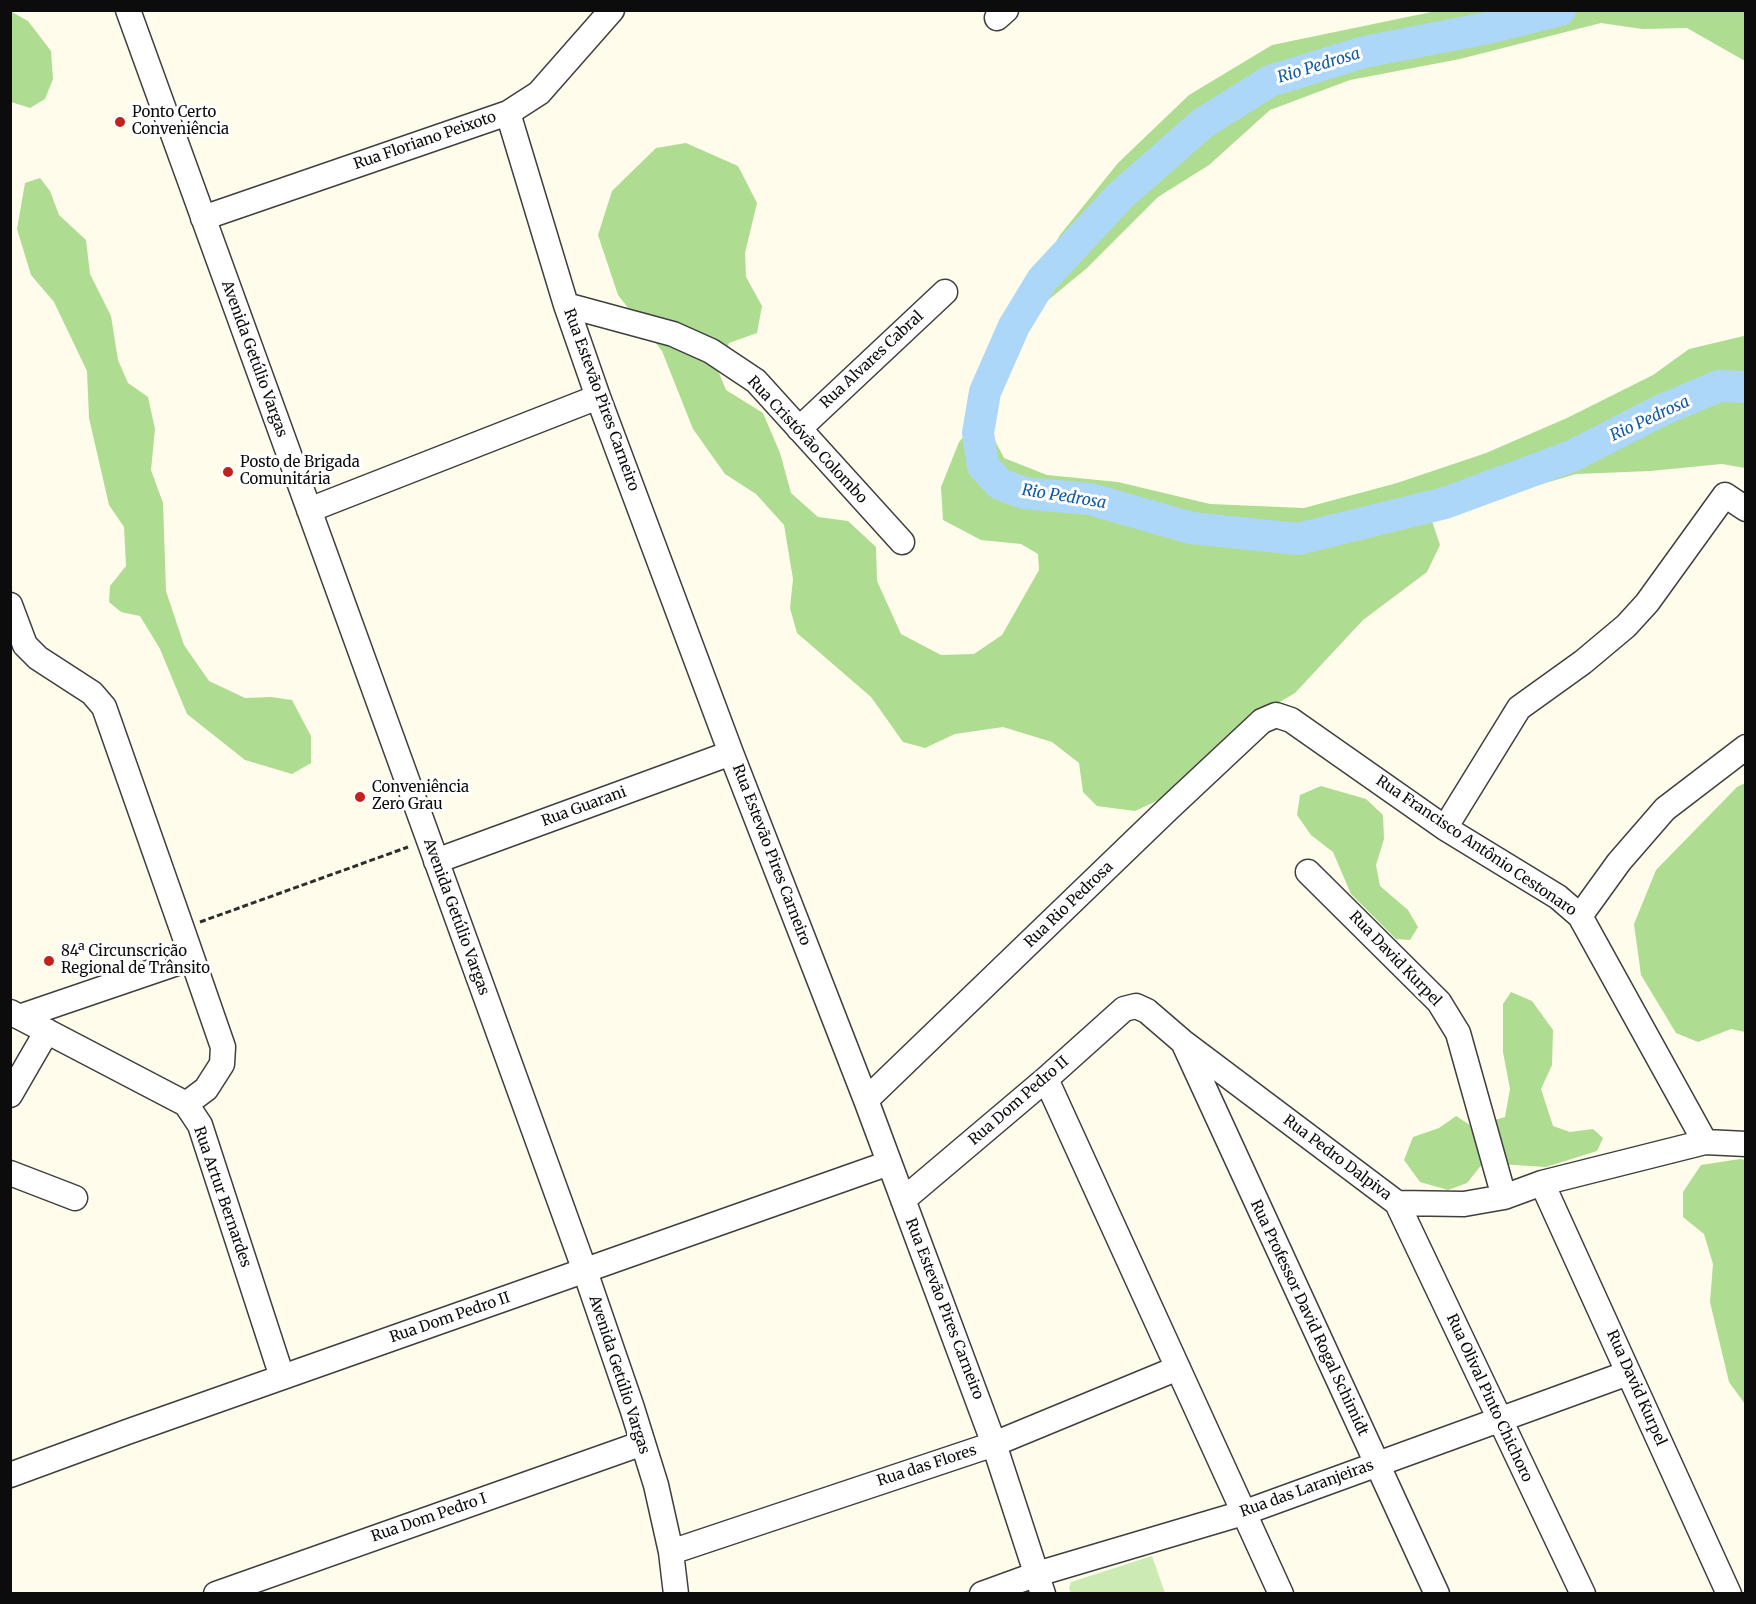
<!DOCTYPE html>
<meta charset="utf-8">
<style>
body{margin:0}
#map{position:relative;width:1756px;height:1604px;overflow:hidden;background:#fffceb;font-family:Merriweather,serif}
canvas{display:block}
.frame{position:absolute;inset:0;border:12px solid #0c0c0c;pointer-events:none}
</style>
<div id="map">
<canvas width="1756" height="1604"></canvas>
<div class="frame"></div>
</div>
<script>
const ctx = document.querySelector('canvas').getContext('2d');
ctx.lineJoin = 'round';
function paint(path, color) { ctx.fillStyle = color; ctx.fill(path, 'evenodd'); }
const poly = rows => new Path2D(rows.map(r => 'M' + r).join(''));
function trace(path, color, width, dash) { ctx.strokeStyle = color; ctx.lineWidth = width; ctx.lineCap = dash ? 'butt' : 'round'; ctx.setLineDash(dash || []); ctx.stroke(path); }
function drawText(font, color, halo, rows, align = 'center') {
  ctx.font = font + ' Merriweather,serif'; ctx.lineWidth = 6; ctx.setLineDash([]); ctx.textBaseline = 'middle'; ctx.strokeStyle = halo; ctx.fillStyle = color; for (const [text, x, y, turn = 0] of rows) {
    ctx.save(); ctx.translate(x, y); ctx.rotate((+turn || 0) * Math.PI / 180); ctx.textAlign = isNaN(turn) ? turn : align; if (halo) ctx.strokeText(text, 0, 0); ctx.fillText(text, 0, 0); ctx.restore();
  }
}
paint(poly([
 [1152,1556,1165,1593,1071,1593,1069,1588,1071,1582]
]), '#ccebb3');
paint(poly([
 [1441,10,1745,11,1745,61,1687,28,1642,29,1601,23,1460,59,1350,80,1270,110,1209,165,1158,197,1087,268,1047,301,1035,302,1033,282,1060,235,1118,163,1189,95,1272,45],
 [10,11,28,21,51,51,53,79,45,99,30,108,11,102],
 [686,143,738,166,757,203,745,253,746,277,762,306,757,333,729,343,717,368,726,390,763,413,780,453,791,493,818,517,848,521,876,547,877,581,901,634,941,655,974,654,1002,635,1039,570,1038,554,1021,544,981,540,943,520,941,487,959,442,973,426,990,431,1004,458,1047,475,1118,482,1210,504,1304,508,1397,483,1486,453,1567,418,1653,375,1689,349,1744,336,1746,336,1745,468,1722,464,1650,471,1576,474,1481,502,1440,510,1432,521,1440,545,1427,572,1363,620,1295,693,1256,716,1165,797,1135,811,1097,806,1083,792,1079,763,1052,742,1003,727,955,734,925,748,903,742,871,697,797,633,790,608,793,579,784,525,756,494,725,474,693,429,662,351,618,295,598,235,612,191,656,148],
 [40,178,50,191,59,215,86,240,90,274,111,316,118,360,128,383,148,397,155,429,151,470,163,503,166,591,184,645,209,681,245,698,271,697,292,700,311,736,311,763,292,774,245,760,187,714,160,649,140,616,121,612,109,602,110,586,126,566,124,527,109,505,89,418,87,371,54,302,31,275,17,229,25,183],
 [1745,783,1745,1032,1731,1029,1698,1042,1676,1033,1641,975,1634,924,1656,870,1737,787],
 [1321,786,1366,799,1383,815,1384,839,1376,865,1380,886,1408,910,1418,927,1410,940,1396,939,1351,894,1333,852,1311,835,1297,815,1300,795],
 [1511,992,1532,1001,1553,1030,1552,1065,1541,1089,1553,1126,1570,1132,1593,1129,1603,1138,1597,1151,1546,1167,1483,1163,1467,1183,1448,1190,1420,1182,1404,1160,1413,1137,1439,1128,1456,1116,1473,1127,1505,1117,1510,1089,1503,1052,1503,1004],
 [1740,1159,1746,1160,1745,1404,1729,1382,1710,1302,1713,1264,1704,1234,1683,1217,1683,1192,1701,1165]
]), '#aedc91');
trace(poly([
 [1560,10,1488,28,1364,52,1270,81,1203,123,1120,196,1042,280,1014,326,985,392,978,433,983,466,1000,484,1024,493,1090,499,1191,528,1298,539,1445,503,1572,456,1662,410,1719,386,1746,387]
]), '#add7f9', 32);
const minor = poly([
 [128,10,585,1271,632,1408,656,1485,671,1552,676,1594],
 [997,18,1006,10],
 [508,113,566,305,598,397,731,753,866,1100,994,1444,1043,1594],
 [203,218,508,113,539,93,612,10],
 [566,305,673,334,711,351,756,381,902,542],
 [799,429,945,292],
 [309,510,598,397],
 [10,605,25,645,38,658,92,693,104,707,182,929,223,1047,222,1064,206,1089,186,1104],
 [1445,828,1519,708,1583,662,1626,626,1647,603,1725,495,1746,509],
 [436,861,731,753],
 [1308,872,1439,1002,1458,1033,1504,1197],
 [1580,916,1619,862,1665,809,1746,747],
 [10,1012,186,1104,200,1125,282,1377],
 [19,1017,192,958],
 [1184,1044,1437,1594],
 [1046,1079,1281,1594],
 [10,1095,47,1031],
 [866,1100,1168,809,1262,721,1276,715,1291,720,1445,828,1558,897,1580,916,1705,1142],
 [10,1173,75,1198],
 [1542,1183,1729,1594],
 [903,1200,1046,1079,1124,1009,1136,1006,1147,1011,1183,1042,1397,1203,1464,1204,1504,1197,1542,1183,1705,1142,1746,1144],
 [1397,1203,1583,1594],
 [10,1475,127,1432,889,1163],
 [671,1552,994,1444,1178,1368],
 [216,1594,643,1443],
 [982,1594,1037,1574,1243,1513,1628,1373]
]);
trace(minor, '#3f3f3f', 27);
trace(poly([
 [200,922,408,847]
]), '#2e2e2e', 3, [6, 3]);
trace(minor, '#fff', 24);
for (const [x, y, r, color] of [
 [120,122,6,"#c2211e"],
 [228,472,6,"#c2211e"],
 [360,797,6,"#c2211e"],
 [49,961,6,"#c2211e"]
]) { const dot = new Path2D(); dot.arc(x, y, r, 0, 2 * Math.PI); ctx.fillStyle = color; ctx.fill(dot); trace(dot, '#fff', 2); }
drawText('15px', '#0c0c0c', '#fff', [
 ["Ponto Certo",132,113],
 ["Conveniência",132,130],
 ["Posto de Brigada",240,463],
 ["Comunitária",240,480],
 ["Conveniência",372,788],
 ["Zero Grau",372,805],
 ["84ª Circunscrição",61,952],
 ["Regional de Trânsito",61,969]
], 'left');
drawText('15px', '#0c0c0c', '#fff', [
 ["Rua Floriano Peixoto",425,141,-19],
 ["Avenida Getúlio Vargas",254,359,70],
 ["Rua Alvares Cabral",872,360,-43],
 ["Rua Estevão Pires Carneiro",601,400,70],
 ["Rua Cristóvão Colombo",807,440,47],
 ["Rua Guarani",584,807,-20],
 ["Rua Francisco Antônio Cestonaro",1476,846,34],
 ["Rua Estevão Pires Carneiro",771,855,69],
 ["Rua Rio Pedrosa",1069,905,-44],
 ["Avenida Getúlio Vargas",456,917,70],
 ["Rua David Kurpel",1395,959,46],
 ["Rua Dom Pedro II",1019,1101,-41],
 ["Rua Pedro Dalpiva",1337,1158,37],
 ["Rua Artur Bernardes",222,1197,71],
 ["Rua Estevão Pires Carneiro",944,1309,69],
 ["Rua Dom Pedro II",450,1318,-19],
 ["Rua Professor David Rogal Schimidt",1309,1318,65],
 ["Avenida Getúlio Vargas",619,1375,72],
 ["Rua David Kurpel",1636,1388,66],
 ["Rua Olival Pinto Chichoro",1489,1398,65],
 ["Rua das Flores",927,1466,-18],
 ["Rua das Laranjeiras",1307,1489,-20],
 ["Rua Dom Pedro I",429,1518,-19]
]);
drawText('italic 16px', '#1059a3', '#fff', [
 ["Rio Pedrosa",1319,66,-17],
 ["Rio Pedrosa",1650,419,-25],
 ["Rio Pedrosa",1064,497,9]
]);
</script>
